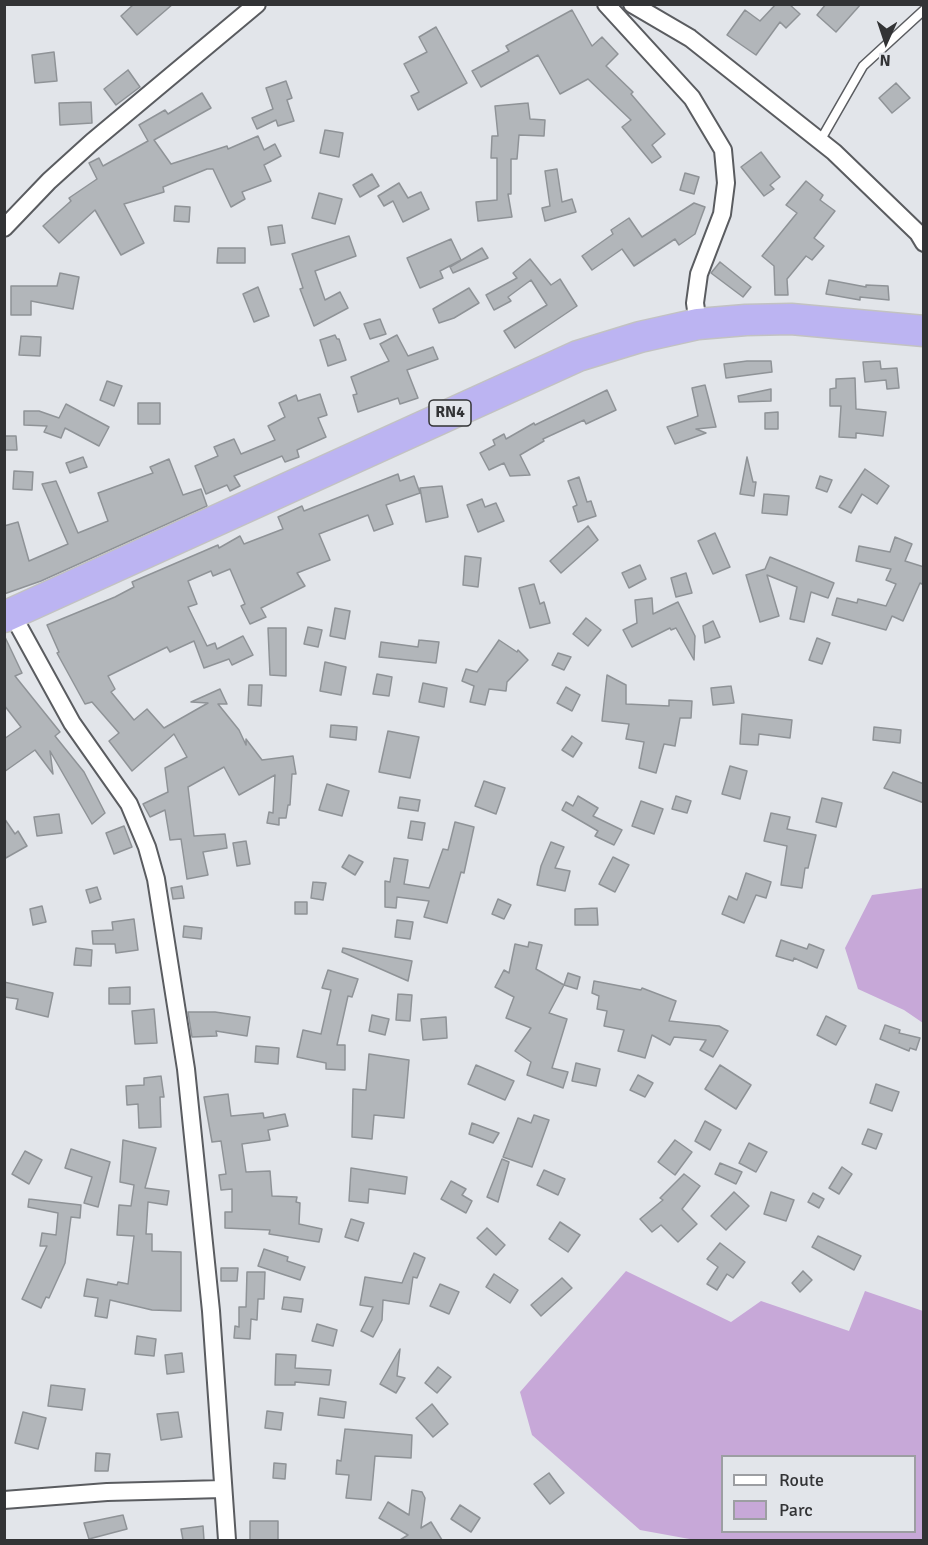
<!DOCTYPE html>
<style>
body{margin:0}
#map{position:relative;width:928px;height:1545px;overflow:hidden;background:#e2e5ea;font-family:Signika,sans-serif}
canvas{display:block}
.frame{position:absolute;inset:0;border:6px solid #323335;pointer-events:none}
.legend{position:absolute;left:721px;top:1455px;width:195px;height:78px;box-sizing:border-box;background:#e2e5ea;border:2px solid #9c9ea2;margin:0;padding:8px 10px;list-style:none;font-size:18px;color:#323335}
.legend li{display:flex;align-items:center;gap:12px;height:30px}
.legend b{width:30px;border:2px solid #9c9ea2}
.north{position:absolute;left:856px;top:12px;width:60px;height:60px;-webkit-text-stroke:4px #e2e5ea;paint-order:stroke;rotate:183deg;font-size:16px;font-weight:700;line-height:24px;text-align:center;color:#323335}
.north::after{content:'';display:block;margin:auto;width:21px;height:27px;background:#323335;clip-path:polygon(50% 0,100% 100%,50% 72%,0 100%)}
</style>
<div id="map">
<canvas width="928" height="1545"></canvas>
<div class="frame"></div>
<ul class="legend">
<li><b style="height:8px;background:#fff"></b>Route</li>
<li><b style="height:16px;background:#c7a8d8"></b>Parc</li>
</ul>
<div class="north">N</div>
</div>
<script>
const ctx = document.querySelector('canvas').getContext('2d');
ctx.lineJoin = 'round';
function paint(path, color) { ctx.fillStyle = color; ctx.fill(path, 'evenodd'); }
const poly = rows => new Path2D(rows.map(r => 'M' + r).join(''));
function trace(path, color, width, dash) { ctx.strokeStyle = color; ctx.lineWidth = width; ctx.lineCap = dash ? 'butt' : 'round'; ctx.setLineDash(dash || []); ctx.stroke(path); }
function drawText(font, color, halo, rows, align = 'center') {
  ctx.font = font + ' Signika,sans-serif'; ctx.lineWidth = 6; ctx.setLineDash([]); ctx.textBaseline = 'middle'; ctx.strokeStyle = halo; ctx.fillStyle = color; for (const [text, x, y, turn = 0] of rows) {
    ctx.save(); ctx.translate(x, y); ctx.rotate((+turn || 0) * Math.PI / 180); ctx.textAlign = isNaN(turn) ? turn : align; if (halo) ctx.strokeText(text, 0, 0); ctx.fillText(text, 0, 0); ctx.restore();
  }
}
paint(poly([
 [923,888,924,888,923,1023,904,1010,858,989,845,948,872,895],
 [626,1271,731,1322,761,1301,849,1331,865,1291,923,1311,923,1540,695,1540,640,1530,532,1435,520,1392],
 [722,1456,914,1456,914,1532,722,1532]
]), '#c7a8d8');
const building = poly([
 [134,4,173,4,137,35,121,16,134,4],
 [776,4,789,4,800,14,786,28,780,22,756,55,727,35,745,10,760,21,776,4],
 [826,4,861,4,836,32,817,15,826,4],
 [572,10,592,46,602,37,618,54,606,66,633,92,631,94,665,134,652,145,661,157,652,163,622,127,631,120,588,79,560,94,538,55,481,87,472,71,509,51,506,46,572,10],
 [436,27,467,83,418,110,411,96,419,92,404,64,427,52,419,37,436,27],
 [54,52,57,81,35,83,32,55,54,52],
 [128,70,140,87,116,105,104,89,128,70],
 [286,81,292,98,287,100,294,121,278,126,276,120,257,129,252,118,273,109,266,88,286,81],
 [896,83,910,98,892,113,879,98,896,83],
 [202,93,211,108,154,140,171,164,227,146,228,149,258,136,264,150,275,144,281,156,264,165,271,181,242,192,245,199,231,207,213,169,207,169,163,187,164,192,124,204,144,243,121,255,95,210,59,243,43,226,71,201,69,198,97,179,89,163,99,158,103,166,148,141,139,125,165,110,168,114,202,93],
 [91,102,92,123,60,125,59,103,91,102],
 [528,103,530,119,545,120,544,136,519,135,517,159,511,159,511,194,508,194,512,217,478,221,476,202,497,200,497,158,491,158,492,136,498,136,495,106,528,103],
 [325,130,343,133,339,157,320,153,325,130],
 [761,152,780,177,770,185,774,189,764,196,741,167,761,152],
 [557,169,562,202,572,199,576,212,545,221,542,208,550,206,545,171,557,169],
 [685,173,699,177,694,194,680,190,685,173],
 [372,174,379,186,360,197,353,185,372,174],
 [806,181,823,195,820,200,835,211,814,238,824,246,812,260,806,256,787,279,788,295,775,295,774,266,762,256,797,213,786,205,806,181],
 [399,183,408,198,421,192,429,209,403,222,393,201,384,206,378,196,399,183],
 [319,193,342,199,335,224,312,218,319,193],
 [694,203,705,207,695,234,679,245,675,239,634,266,622,249,592,270,582,256,613,234,611,230,629,218,642,237,694,203],
 [175,206,190,207,189,222,174,221,175,206],
 [282,225,285,243,271,245,268,227,282,225],
 [349,236,356,256,315,271,325,300,340,292,348,308,314,326,300,289,303,288,292,254,349,236],
 [451,239,461,260,440,271,443,278,420,288,407,258,451,239],
 [218,248,245,248,245,263,217,263,218,248],
 [482,248,488,258,453,273,450,267,482,248],
 [530,259,551,285,560,279,577,306,515,348,504,331,547,305,531,280,508,297,511,301,494,310,486,295,517,278,513,273,530,259],
 [720,262,751,287,743,297,711,273,720,262],
 [60,273,79,277,73,309,31,301,31,315,11,315,11,286,57,286,60,273],
 [829,280,866,287,866,285,888,286,889,300,860,297,860,300,826,294,829,280],
 [258,287,269,316,254,322,243,294,258,287],
 [469,288,479,303,454,318,439,323,433,309,469,288],
 [380,319,386,334,370,339,364,324,380,319],
 [335,335,337,339,339,339,346,360,328,366,320,340,335,335],
 [397,335,408,356,433,347,438,359,407,370,418,398,400,404,398,398,358,412,353,395,357,394,351,377,389,361,380,344,397,335],
 [21,336,41,337,40,356,19,355,21,336],
 [747,361,771,361,772,372,726,378,724,364,747,361],
 [880,361,881,369,897,368,899,388,887,389,886,380,865,382,863,362,880,361],
 [855,378,856,409,886,412,883,436,856,433,856,438,839,437,841,406,830,406,830,389,836,388,836,379,855,378],
 [107,381,122,386,114,406,100,400,107,381],
 [705,385,716,427,696,429,706,433,675,444,667,427,698,416,692,388,705,385],
 [771,389,771,401,739,402,738,396,771,389],
 [607,390,616,410,586,424,584,420,543,439,544,441,520,455,530,475,510,476,504,463,489,470,480,453,495,445,493,440,504,434,506,439,534,423,535,425,607,390],
 [320,394,327,415,318,418,326,437,297,450,299,457,285,462,282,456,234,476,240,486,230,491,227,485,206,494,195,466,218,456,214,447,234,439,241,454,275,440,268,426,285,417,279,403,296,395,298,401,320,394],
 [138,403,160,403,160,424,138,424,138,403],
 [66,404,109,427,99,446,65,428,61,438,44,432,47,426,24,425,24,411,39,411,59,418,66,404],
 [778,412,778,429,765,429,765,413,778,412],
 [4,436,16,436,17,450,4,450,4,436],
 [83,457,87,467,70,473,66,463,83,457],
 [747,457,753,482,756,482,754,496,740,494,747,457],
 [169,459,183,495,201,489,207,506,41,581,4,594,4,526,18,522,29,561,68,544,42,484,56,481,78,533,108,521,98,493,153,473,150,467,169,459],
 [865,469,889,486,877,504,862,494,851,513,839,507,865,469],
 [14,471,33,472,32,490,13,489,14,471],
 [398,474,400,481,414,476,420,493,386,505,393,524,374,531,368,515,319,534,330,560,297,573,305,586,261,608,266,617,250,624,241,606,245,604,230,569,213,576,211,571,188,581,197,604,188,607,207,646,215,643,217,649,243,636,253,655,232,665,229,659,204,668,194,641,170,652,167,647,108,676,115,689,111,692,134,720,147,709,164,728,208,703,191,702,220,689,227,704,218,704,239,730,246,745,246,739,262,760,293,756,296,774,292,774,290,805,288,805,286,818,279,818,279,825,267,823,269,812,273,813,275,775,239,795,224,767,188,787,194,836,225,834,227,848,203,852,208,875,187,879,181,839,170,840,165,810,150,817,143,804,168,792,165,768,187,757,174,734,132,771,109,741,119,733,92,702,85,704,57,653,59,652,47,625,115,597,134,587,132,582,218,545,219,548,240,536,244,544,283,529,278,517,302,506,304,511,398,474],
 [820,476,832,480,827,492,816,488,820,476],
 [579,477,587,502,591,501,596,516,578,522,573,507,577,505,568,481,579,477],
 [442,486,448,517,426,522,420,488,442,486],
 [764,494,789,496,787,515,762,513,764,494],
 [482,499,485,507,496,503,504,521,478,532,467,505,482,499],
 [588,526,598,540,561,573,550,561,588,526],
 [715,533,730,567,713,574,698,541,715,533],
 [895,537,912,544,905,561,924,567,924,585,920,583,903,621,892,616,886,630,832,615,837,598,857,603,858,599,886,606,896,584,886,580,891,569,856,561,859,546,890,552,895,537],
 [465,556,481,558,478,587,463,585,465,556],
 [770,557,834,583,828,598,811,592,804,622,790,619,797,587,767,575,779,616,760,622,746,575,765,569,770,557],
 [640,565,646,579,629,588,622,573,640,565],
 [686,573,692,593,676,597,671,578,686,573],
 [534,584,540,604,544,602,550,623,530,628,519,588,534,584],
 [652,598,653,614,678,602,695,636,694,660,676,628,671,630,670,628,632,647,623,630,637,623,635,600,652,598],
 [335,608,350,611,345,639,330,636,335,608],
 [586,618,601,630,588,646,573,634,586,618],
 [713,621,720,637,705,643,703,626,713,621],
 [308,627,322,630,318,647,304,644,308,627],
 [268,628,286,628,286,676,270,675,268,628],
 [4,635,22,673,15,676,60,732,55,736,84,772,105,813,92,824,50,751,53,774,35,750,4,772,4,739,21,727,4,705,4,635],
 [817,638,830,643,822,664,809,660,817,638],
 [419,640,439,642,436,663,379,657,381,642,418,647,419,640],
 [499,640,517,652,518,650,528,660,507,682,506,691,489,689,485,705,470,702,474,686,462,681,466,669,477,672,499,640],
 [558,653,571,657,564,670,552,665,558,653],
 [325,662,346,667,341,695,320,691,325,662],
 [377,674,392,677,389,696,373,694,377,674],
 [607,675,626,685,626,704,669,706,669,700,692,701,691,718,680,718,675,746,664,744,656,773,639,768,644,742,626,739,629,724,602,721,607,675],
 [423,683,447,688,444,707,419,702,423,683],
 [249,685,262,685,261,706,248,705,249,685],
 [731,686,734,703,713,705,711,688,731,686],
 [566,687,580,695,572,711,557,703,566,687],
 [742,714,792,720,790,738,759,734,758,745,740,744,742,714],
 [331,725,357,727,356,740,330,737,331,725],
 [874,727,901,730,900,743,873,740,874,727],
 [388,731,419,737,410,778,379,772,388,731],
 [572,736,582,743,573,757,562,750,572,736],
 [730,766,747,771,740,799,722,794,730,766],
 [893,772,924,784,924,803,884,788,893,772],
 [484,781,505,788,496,814,475,806,484,781],
 [327,784,349,791,342,816,319,810,327,784],
 [578,796,598,808,593,816,622,830,614,845,595,836,598,831,562,810,566,802,573,806,578,796],
 [676,796,691,801,687,813,672,809,676,796],
 [400,797,420,800,418,811,398,808,400,797],
 [822,798,842,803,836,827,816,822,822,798],
 [641,801,663,809,654,834,632,826,641,801],
 [771,813,790,817,787,829,816,835,808,868,805,868,802,888,781,885,787,846,764,841,771,813],
 [59,814,62,833,37,836,34,817,59,814],
 [4,818,15,834,18,831,27,846,4,859,4,818],
 [411,821,425,823,422,840,408,838,411,821],
 [455,822,474,827,464,873,461,872,447,923,424,917,429,901,397,897,396,908,385,907,385,881,390,882,394,858,408,860,404,884,429,888,443,849,448,850,455,822],
 [124,826,132,847,114,854,106,833,124,826],
 [246,841,250,864,237,866,233,843,246,841],
 [551,842,564,847,555,868,570,871,565,891,537,885,541,866,551,842],
 [349,855,363,862,355,875,342,867,349,855],
 [613,857,629,865,615,892,599,884,613,857],
 [746,873,771,882,766,898,756,895,744,923,722,914,729,896,737,900,746,873],
 [313,882,326,883,323,900,311,898,313,882],
 [182,886,184,898,173,899,171,888,182,886],
 [97,887,101,899,90,903,86,890,97,887],
 [498,899,511,905,504,919,492,914,498,899],
 [295,902,307,902,307,914,295,914,295,902],
 [42,906,46,922,33,925,30,909,42,906],
 [597,908,598,925,575,925,575,909,597,908],
 [134,919,138,950,116,953,115,944,93,944,92,931,113,930,112,922,134,919],
 [397,920,413,922,410,939,395,937,397,920],
 [184,926,202,928,201,939,183,937,184,926],
 [781,940,807,949,809,944,824,950,817,968,794,958,793,961,776,956,781,940],
 [529,942,542,945,536,969,564,985,549,1013,567,1019,552,1068,568,1072,563,1088,527,1075,531,1062,515,1051,531,1028,506,1018,514,997,495,987,504,970,509,973,515,944,528,947,529,942],
 [76,948,92,950,91,966,74,965,76,948],
 [343,948,412,961,408,981,342,952,343,948],
 [328,970,358,979,352,997,348,996,337,1045,345,1045,345,1070,326,1069,326,1063,297,1057,303,1030,321,1034,331,990,322,988,328,970],
 [568,973,580,977,577,989,564,985,568,973],
 [594,981,641,990,642,988,676,1001,669,1021,719,1026,728,1031,713,1057,700,1050,706,1040,674,1037,670,1045,652,1035,645,1058,618,1051,624,1030,604,1026,607,1011,597,1009,599,996,592,993,594,981],
 [4,982,53,993,48,1017,16,1009,18,999,4,997,4,982],
 [130,987,130,1004,109,1004,109,988,130,987],
 [398,994,412,995,410,1021,396,1020,398,994],
 [154,1009,157,1043,135,1044,132,1011,154,1009],
 [188,1012,215,1012,250,1017,247,1036,216,1031,217,1036,192,1037,188,1012],
 [372,1015,389,1019,385,1035,369,1031,372,1015],
 [826,1016,846,1026,836,1045,817,1035,826,1016],
 [446,1017,447,1038,423,1040,421,1019,446,1017],
 [885,1025,900,1030,899,1033,920,1038,916,1050,910,1048,909,1051,880,1039,885,1025],
 [256,1046,279,1048,278,1064,255,1062,256,1046],
 [369,1054,409,1060,404,1118,374,1115,372,1139,352,1137,353,1089,366,1090,369,1054],
 [576,1063,600,1069,596,1086,572,1081,576,1063],
 [476,1065,514,1081,505,1100,468,1084,476,1065],
 [720,1065,751,1085,736,1109,705,1089,720,1065],
 [638,1075,653,1083,645,1097,630,1090,638,1075],
 [161,1076,164,1097,160,1097,161,1127,139,1128,138,1104,127,1105,126,1086,144,1085,144,1078,161,1076],
 [876,1084,899,1092,892,1111,870,1103,876,1084],
 [228,1094,231,1116,263,1113,264,1118,285,1114,288,1126,268,1130,270,1140,242,1144,246,1172,270,1171,272,1196,297,1197,296,1202,300,1203,299,1224,322,1229,319,1242,269,1234,270,1230,225,1228,225,1212,232,1212,232,1189,221,1190,219,1175,226,1174,221,1141,212,1142,204,1097,228,1094],
 [534,1115,549,1120,532,1167,503,1157,518,1118,531,1123,534,1115],
 [705,1121,721,1130,710,1150,695,1141,705,1121],
 [472,1123,499,1133,493,1143,469,1134,472,1123],
 [868,1129,882,1134,876,1149,862,1144,868,1129],
 [123,1140,156,1148,145,1188,169,1191,167,1205,148,1202,146,1234,152,1234,152,1251,181,1252,181,1311,152,1310,110,1300,107,1318,95,1316,98,1298,84,1296,87,1279,117,1285,118,1282,128,1284,134,1236,117,1235,119,1205,131,1206,134,1185,120,1182,123,1140],
 [675,1140,692,1152,675,1175,658,1162,675,1140],
 [749,1143,767,1152,756,1172,739,1163,749,1143],
 [71,1149,110,1162,98,1207,84,1203,92,1177,65,1168,71,1149],
 [25,1151,42,1160,29,1184,12,1174,25,1151],
 [502,1159,509,1162,498,1202,487,1197,502,1159],
 [720,1163,742,1172,736,1184,715,1174,720,1163],
 [842,1167,852,1174,839,1194,829,1188,842,1167],
 [351,1168,407,1177,405,1194,369,1189,368,1203,349,1201,351,1168],
 [544,1170,565,1179,558,1195,537,1185,544,1170],
 [684,1174,700,1186,682,1209,697,1224,678,1242,661,1225,652,1232,640,1219,663,1200,660,1198,684,1174],
 [451,1181,466,1189,462,1195,472,1201,466,1213,441,1199,451,1181],
 [734,1192,749,1206,726,1230,711,1216,734,1192],
 [771,1192,794,1200,786,1221,764,1214,771,1192],
 [813,1193,824,1199,819,1208,808,1202,813,1193],
 [29,1199,81,1205,80,1218,71,1217,65,1263,49,1298,46,1297,41,1308,22,1299,47,1246,40,1246,42,1233,56,1235,58,1213,28,1207,29,1199],
 [351,1219,364,1223,358,1241,345,1237,351,1219],
 [560,1222,580,1235,568,1252,549,1239,560,1222],
 [487,1228,505,1245,496,1255,477,1238,487,1228],
 [818,1236,861,1256,854,1270,812,1247,818,1236],
 [720,1243,745,1262,733,1278,727,1274,717,1290,707,1284,718,1267,707,1259,720,1243],
 [264,1249,288,1257,287,1261,305,1267,300,1280,258,1266,264,1249],
 [414,1253,425,1258,417,1278,413,1277,409,1304,383,1300,382,1320,373,1337,361,1331,373,1307,360,1305,365,1277,402,1283,414,1253],
 [221,1268,238,1268,237,1281,221,1281,221,1268],
 [803,1271,812,1280,800,1292,792,1283,803,1271],
 [247,1272,265,1272,264,1299,258,1299,257,1320,251,1319,250,1339,234,1338,235,1326,239,1327,239,1307,246,1307,247,1272],
 [494,1274,518,1290,510,1303,486,1287,494,1274],
 [562,1278,572,1288,541,1316,531,1305,562,1278],
 [440,1284,459,1292,449,1314,430,1306,440,1284],
 [284,1297,303,1299,301,1312,282,1309,284,1297],
 [317,1324,337,1330,333,1346,312,1341,317,1324],
 [137,1336,156,1339,154,1356,135,1354,137,1336],
 [400,1349,397,1376,405,1378,396,1393,380,1384,400,1349],
 [182,1353,184,1372,167,1374,165,1355,182,1353],
 [276,1354,296,1355,295,1368,331,1370,329,1385,295,1382,295,1385,275,1385,276,1354],
 [438,1367,451,1377,437,1393,425,1383,438,1367],
 [51,1385,85,1389,82,1410,48,1406,51,1385],
 [320,1398,346,1402,344,1418,318,1415,320,1398],
 [432,1404,448,1424,433,1437,416,1418,432,1404],
 [267,1411,283,1413,281,1430,265,1428,267,1411],
 [23,1412,46,1418,38,1449,15,1443,23,1412],
 [178,1412,182,1437,161,1440,157,1414,178,1412],
 [345,1429,412,1435,411,1458,375,1456,371,1500,346,1498,349,1475,336,1474,337,1460,341,1461,345,1429],
 [96,1453,110,1454,108,1471,95,1471,96,1453],
 [274,1463,286,1464,285,1479,273,1478,274,1463],
 [549,1473,564,1493,550,1504,534,1484,549,1473],
 [412,1490,422,1492,425,1498,421,1528,431,1522,442,1540,400,1540,408,1535,379,1518,388,1502,409,1515,412,1490],
 [460,1505,480,1518,471,1532,451,1519,460,1505],
 [123,1515,127,1529,89,1539,84,1523,123,1515],
 [250,1521,278,1521,278,1540,250,1540,250,1521],
 [203,1526,204,1540,183,1540,181,1529,203,1526]
]);
paint(building, '#b2b6ba');
trace(building, '#8f9397', 1.5);
const lane = poly([
 [820,141,863,66,924,10]
]);
const street = poly([
 [606,4,692,98,723,150,726,183,722,214,699,274,695,303,698,324],
 [632,4,690,38,834,152,918,233,924,243],
 [4,228,49,181,92,142,257,4],
 [12,614,72,723,129,804,147,847,156,879,186,1069,211,1311,227,1540],
 [4,1500,107,1492,223,1489]
]);
const highway = poly([
 [4,617,578,356,640,337,698,324,746,320,791,319,924,331]
]);
trace(lane, '#5a5c60', 11);
trace(street, '#5a5c60', 20);
trace(highway, '#c2c2c2', 33);
trace(lane, '#fff', 8);
trace(street, '#fff', 16);
trace(highway, '#bcb4f2', 30);
for (const [x, y, w] of [
 [450,413,42]
]) { const box = new Path2D(); box.roundRect(x - w / 2, y - 13, w, 26, 4.5); ctx.fillStyle = '#e2e5ea'; ctx.fill(box); trace(box, '#323335', 1.5); }
drawText('bold 16px', '#323335', null, [
 ["RN4",450,413]
]);
</script>
